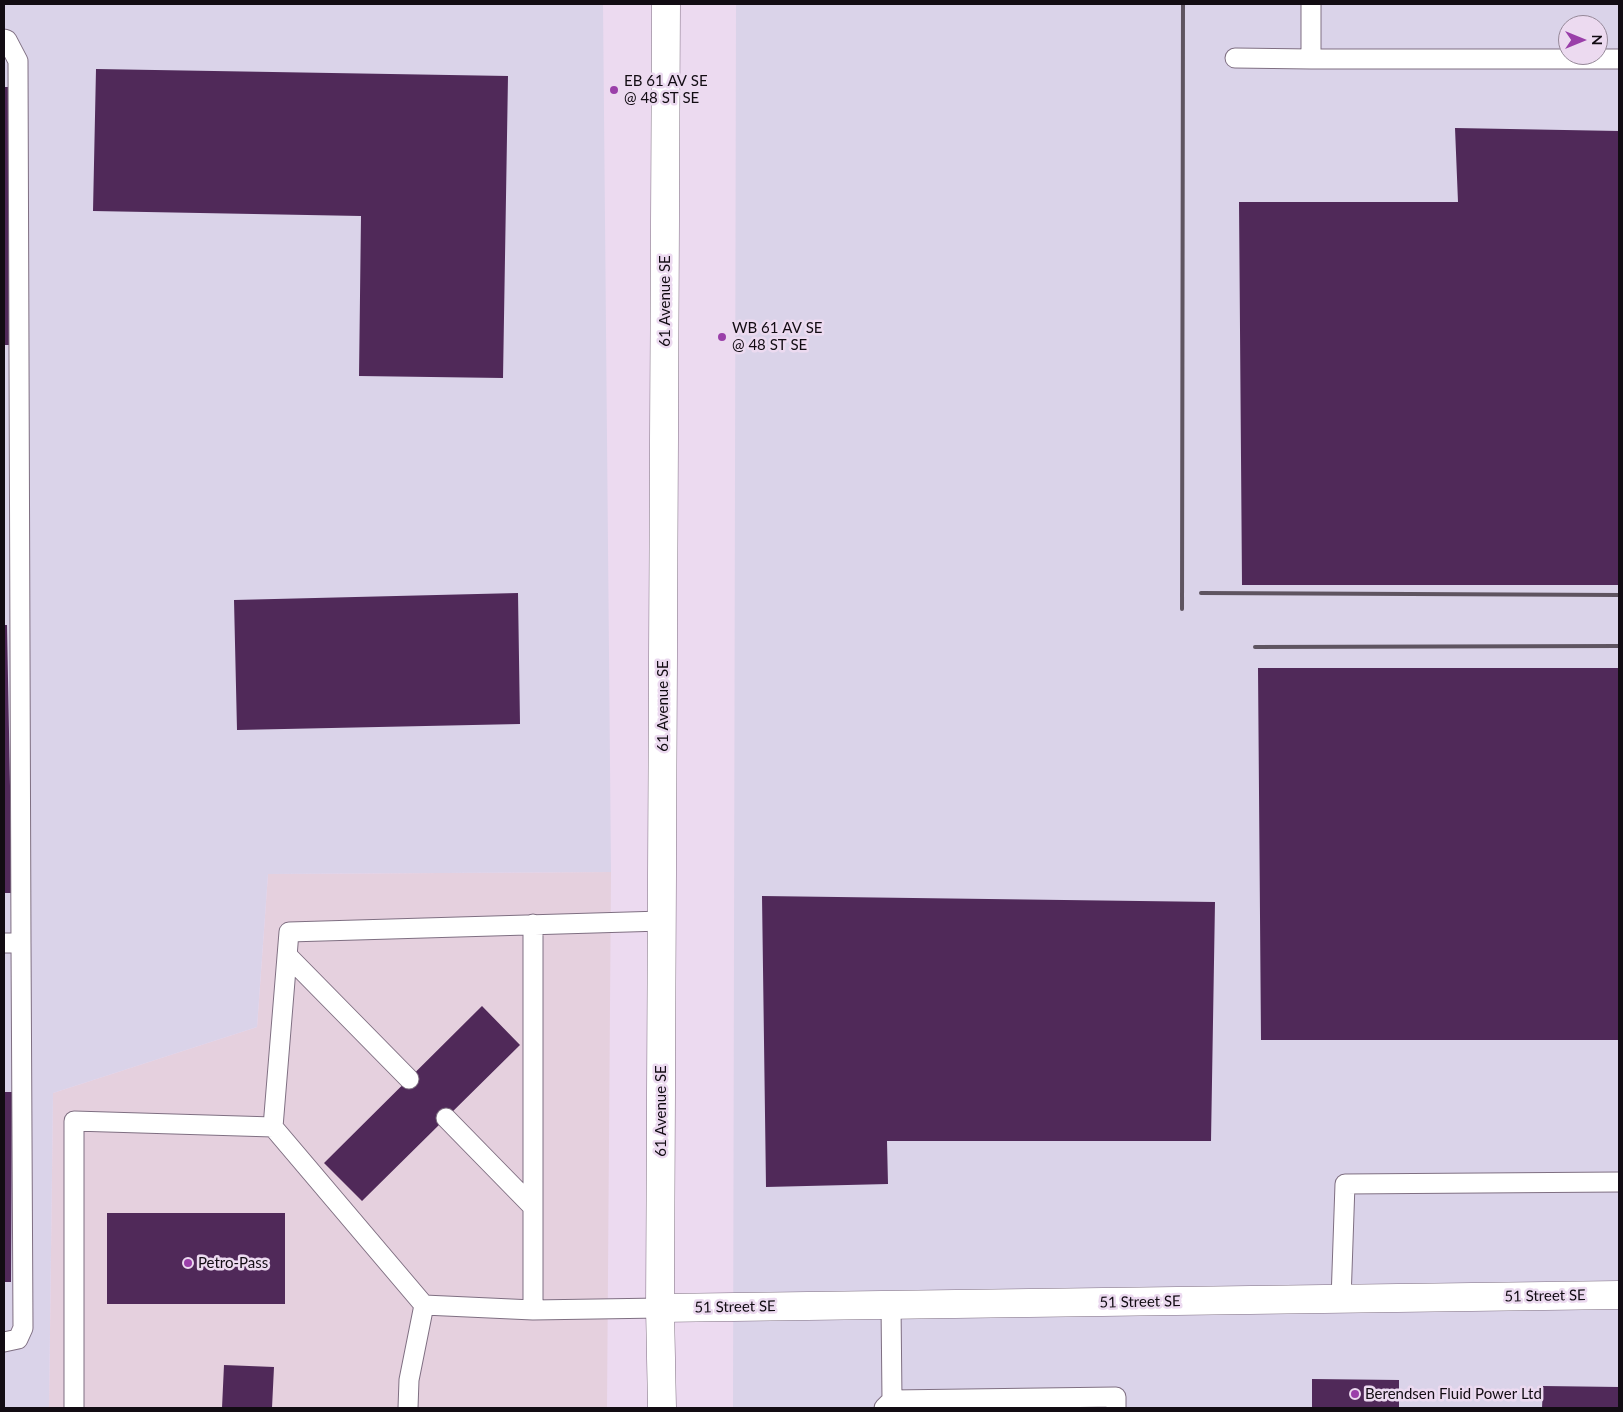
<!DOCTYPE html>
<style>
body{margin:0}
#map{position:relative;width:1623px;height:1412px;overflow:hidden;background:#ecdaf0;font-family:Lato,sans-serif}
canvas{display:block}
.frame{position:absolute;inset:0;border:5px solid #120c13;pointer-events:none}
.north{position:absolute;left:1558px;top:15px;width:50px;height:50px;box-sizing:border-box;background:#ecdaf0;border:1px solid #958898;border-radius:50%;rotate:90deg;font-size:14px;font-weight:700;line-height:20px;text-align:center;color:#120c13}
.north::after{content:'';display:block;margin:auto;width:18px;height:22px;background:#9a3fa9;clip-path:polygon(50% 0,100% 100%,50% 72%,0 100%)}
</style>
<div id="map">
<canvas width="1623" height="1412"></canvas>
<div class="frame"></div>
<div class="north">N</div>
</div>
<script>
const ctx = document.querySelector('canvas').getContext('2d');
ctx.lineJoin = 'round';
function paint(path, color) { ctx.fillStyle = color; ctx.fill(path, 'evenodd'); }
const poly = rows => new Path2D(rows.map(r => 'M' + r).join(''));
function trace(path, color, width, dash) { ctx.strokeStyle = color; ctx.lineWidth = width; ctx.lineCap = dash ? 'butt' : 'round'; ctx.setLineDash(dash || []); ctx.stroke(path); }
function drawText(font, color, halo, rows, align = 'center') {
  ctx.font = font + ' Lato,sans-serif'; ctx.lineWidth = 5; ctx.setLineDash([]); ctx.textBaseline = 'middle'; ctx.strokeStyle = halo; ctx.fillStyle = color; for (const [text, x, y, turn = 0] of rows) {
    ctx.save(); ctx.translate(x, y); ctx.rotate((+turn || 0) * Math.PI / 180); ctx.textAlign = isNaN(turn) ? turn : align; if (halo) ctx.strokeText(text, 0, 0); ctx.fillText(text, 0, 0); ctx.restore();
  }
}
paint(poly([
 [611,872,607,1408,49,1408,53,1093,257,1027,268,874]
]), '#e5d0de');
paint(poly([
 [4,4,603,4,611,872,268,874,257,1027,53,1093,49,1408,4,1408],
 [736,4,1619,4,1619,1408,733,1408],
 [1568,25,1598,25,1598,55,1568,55]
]), '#dad3e9');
paint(poly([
 [96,69,508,76,503,378,359,376,361,216,93,211],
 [4,87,14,87,16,345,4,345],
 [1455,128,1619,131,1619,585,1242,585,1239,202,1458,202],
 [518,593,520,724,237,730,234,600],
 [4,625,7,625,12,893,4,893],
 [1258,668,1619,668,1619,1040,1261,1040],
 [762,896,1215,902,1211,1141,887,1141,888,1184,766,1187],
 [482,1006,520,1045,362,1201,324,1163],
 [4,1092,12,1092,11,1282,4,1282],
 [107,1213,285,1213,285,1304,107,1304],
 [224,1365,274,1367,272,1408,222,1408],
 [1312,1379,1399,1380,1399,1408,1312,1408],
 [1543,1386,1619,1387,1619,1408,1542,1408]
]), '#502959');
const service = poly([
 [1311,4,1311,59,1619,59],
 [4,39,7,40,18,61,21,943],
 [1235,58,1311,59],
 [533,924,533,1310],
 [4,943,21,943,23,1328,18,1339,4,1342],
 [287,955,409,1079],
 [446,1118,533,1207],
 [273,1127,424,1305],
 [1341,1300,1345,1184,1619,1182],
 [892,1400,1116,1397,1116,1408],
 [74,1408,74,1121,273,1127,289,932,662,921],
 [408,1408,409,1380,424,1305,533,1310,660,1308],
 [884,1408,892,1400,891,1305]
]);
const minor = poly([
 [660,1308,1619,1295]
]);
const tertiary = poly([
 [662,1408,660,1308,666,4]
]);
trace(service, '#7f6f82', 21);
trace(minor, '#7f6f82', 29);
trace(tertiary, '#7f6f82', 29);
trace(service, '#fff', 19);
trace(minor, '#fff', 28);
trace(tertiary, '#fff', 28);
trace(poly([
 [1201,593,1619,595],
 [1182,609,1183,4],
 [1255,647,1619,646]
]), '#5e5460', 4);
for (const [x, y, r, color] of [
 [614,90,5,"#9a3fa9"],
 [722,337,5,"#9a3fa9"],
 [188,1263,5,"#9a3fa9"],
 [1355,1394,5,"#9a3fa9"]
]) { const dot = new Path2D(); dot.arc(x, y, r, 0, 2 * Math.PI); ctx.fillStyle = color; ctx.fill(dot); trace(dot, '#ecdaf0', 2); }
drawText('15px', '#120c13', '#ecdaf0', [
 ["EB 61 AV SE",624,81],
 ["@ 48 ST SE",624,98],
 ["WB 61 AV SE",732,328],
 ["@ 48 ST SE",732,345],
 ["Petro-Pass",198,1263],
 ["Berendsen Fluid Power Ltd",1365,1394]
], 'left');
drawText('15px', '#120c13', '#ecdaf0', [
 ["61 Avenue SE",665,301,-90],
 ["61 Avenue SE",663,706,-90],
 ["61 Avenue SE",661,1111,-90],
 ["51 Street SE",1545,1296,-1],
 ["51 Street SE",1140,1302,-1],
 ["51 Street SE",735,1307,-1]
]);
</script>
